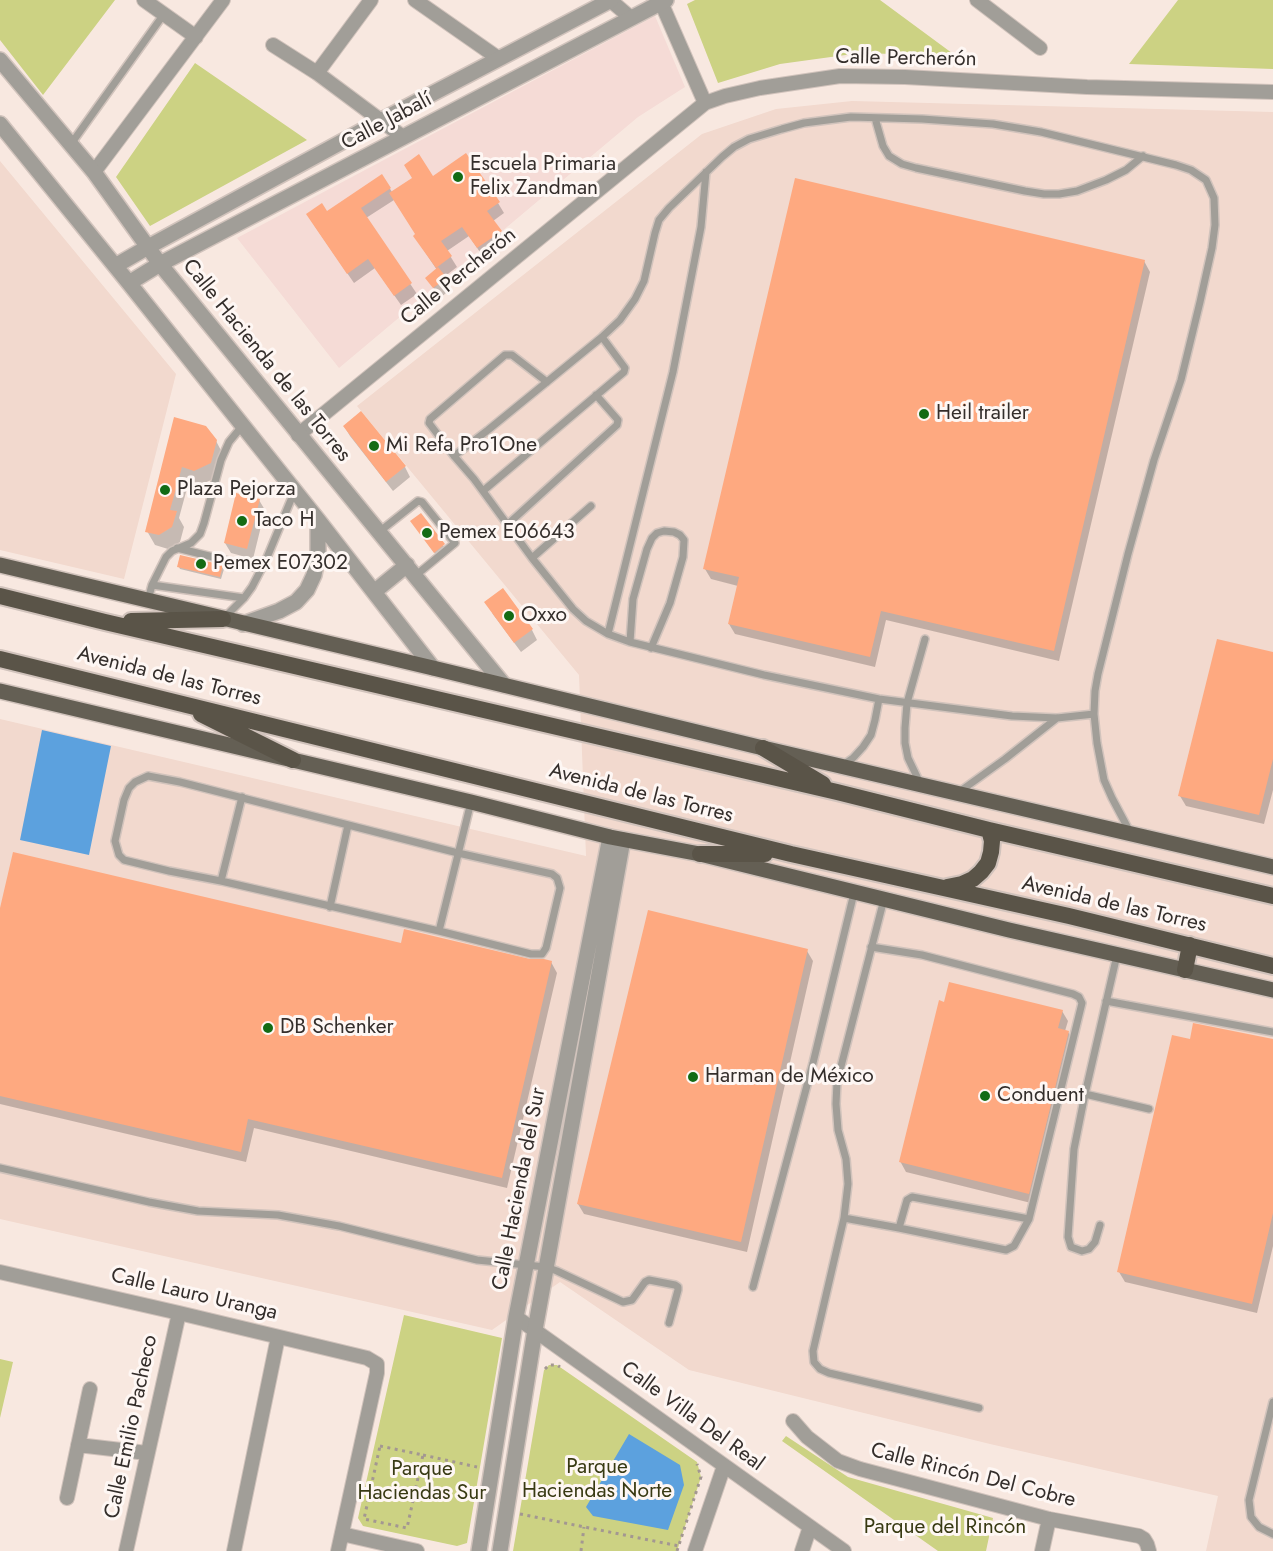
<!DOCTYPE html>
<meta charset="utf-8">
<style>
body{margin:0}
canvas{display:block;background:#f8e8e0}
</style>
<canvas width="1273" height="1551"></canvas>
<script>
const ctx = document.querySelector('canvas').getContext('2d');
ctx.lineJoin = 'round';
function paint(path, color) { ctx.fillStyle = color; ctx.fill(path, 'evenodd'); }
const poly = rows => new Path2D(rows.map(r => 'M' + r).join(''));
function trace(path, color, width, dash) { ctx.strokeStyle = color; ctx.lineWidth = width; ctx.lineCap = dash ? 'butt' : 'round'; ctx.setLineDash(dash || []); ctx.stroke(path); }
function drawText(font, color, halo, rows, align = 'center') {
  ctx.font = font + ' Jost,sans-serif'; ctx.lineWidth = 6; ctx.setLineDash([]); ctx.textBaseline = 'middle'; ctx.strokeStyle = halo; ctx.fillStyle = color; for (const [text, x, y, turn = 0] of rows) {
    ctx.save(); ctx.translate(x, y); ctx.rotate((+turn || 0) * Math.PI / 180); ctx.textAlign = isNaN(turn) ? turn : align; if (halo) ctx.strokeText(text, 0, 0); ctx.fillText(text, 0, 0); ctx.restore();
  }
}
paint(poly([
 [852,101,1273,112,1273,1551,1206,1551,1218,1496,990,1444,689,1370,560,1282,492,1330,0,1219,0,719,586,856,579,675,357,406,702,134,776,109],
 [0,161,176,374,124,579,0,550]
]), '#f2d9ce');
paint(poly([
 [655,16,685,87,638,117,339,368,237,238]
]), '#f5dbd6');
paint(poly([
 [0,0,115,0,43,95,0,40],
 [695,0,880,0,956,56,860,53,780,64,718,83,687,4],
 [1178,0,1273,0,1273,69,1129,64],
 [195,63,307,140,150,226,116,177],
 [404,1315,502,1338,467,1543,457,1546,363,1526,358,1518],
 [0,1359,13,1362,0,1418],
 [549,1365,557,1365,697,1462,701,1477,677,1551,513,1551,544,1370],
 [786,1436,848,1477,993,1518,986,1551,938,1551,782,1441]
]), '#ccd283');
paint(poly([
 [42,730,111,746,89,855,20,840],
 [629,1434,680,1465,684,1485,668,1530,593,1516,586,1507]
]), '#5ca1de');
paint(poly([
 [382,176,392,192,432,178,498,203,504,213,493,221,506,242,484,258,469,236,447,251,457,267,444,277,451,289,440,298,427,278,437,270,421,246,417,235,394,200,366,218,417,294,401,305,375,268,354,283,314,225,326,213],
 [1144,261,1150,272,1059,661,886,620,875,667,735,634,729,624,738,586,711,579,705,569],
 [175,419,216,441,224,456,218,477,202,484,189,481,179,518,184,527,180,542,168,549,155,545,147,531],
 [344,426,405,467,410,477,393,491,350,436],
 [259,500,265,510,253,559,231,553,225,543],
 [413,524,443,545,445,548,436,555],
 [179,567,222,567,224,569,221,579,180,569],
 [492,613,532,630,537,640,521,652],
 [1273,653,1273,790,1264,824,1186,806,1180,796],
 [0,914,402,945,529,961,551,962,557,973,507,1188,254,1128,246,1162,0,1104],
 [807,951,813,961,747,1252,584,1214,578,1204],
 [1062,1011,1068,1021,1065,1031,1068,1032,1074,1042,1035,1204,906,1172,900,1161],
 [1191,1041,1273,1041,1273,1246,1257,1313,1125,1282,1119,1272]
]), '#0003');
paint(poly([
 [466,153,500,202,487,211,502,231,477,248,462,227,441,241,452,256,436,268,413,236,415,234,389,193,412,178,404,165,419,154,433,176],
 [382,174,391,188,361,208,412,283,394,296,368,259,347,274,306,214,322,203,327,211],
 [795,178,1145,260,1054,651,881,611,870,657,728,624,739,577,703,569],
 [438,267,447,278,433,288,425,278],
 [361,411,406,466,386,482,343,426],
 [174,417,206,426,217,440,211,463,194,471,182,467,170,510,177,511,172,527,159,535,145,532],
 [236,493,260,499,247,549,224,543],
 [421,513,445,544,434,553,410,521],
 [180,555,223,565,220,577,177,567],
 [503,588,533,629,514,643,484,602],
 [1217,639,1273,652,1273,759,1259,815,1178,796],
 [13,852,401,943,404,929,530,959,544,959,552,961,502,1178,248,1119,241,1152,0,1096,0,908],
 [648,910,808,949,741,1242,577,1204],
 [949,982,1063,1010,1058,1028,1069,1031,1029,1194,899,1162,939,1000,944,1002],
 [1193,1023,1273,1039,1273,1213,1252,1304,1117,1272,1172,1035,1190,1039]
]), '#fea980');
const service = poly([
 [875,118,883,146,889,156,902,164,916,168,1025,191,1044,194,1059,194,1077,191,1106,180,1126,170,1143,156],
 [71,144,164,14],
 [454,456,488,430,602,337,620,320,635,299,644,281,655,233,659,220,669,208,722,157,734,147,749,139,782,129,804,123,851,117,922,119,993,124,1041,132,1176,165,1191,170,1206,180,1214,198,1215,225,1212,248,1200,302,1181,380,1154,460,1128,554,1098,674,1095,691,1094,714,1057,718,1012,716,879,699,764,675,630,642,608,634,586,621,573,609,532,558,474,479,454,456,429,423,430,419,505,355,512,355,547,382],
 [483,491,624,372,625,368,602,337],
 [507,525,617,425,618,420,596,395],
 [379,532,418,501,422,502,455,543,415,576],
 [177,548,261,569],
 [532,558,591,506],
 [152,585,244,598],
 [148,600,152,585,166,557,172,551,191,543,200,534,204,523,221,460,229,442,243,425],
 [224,618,244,598,252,587,266,560,295,490],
 [608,634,673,372,701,227,706,172],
 [630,642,633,599,647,549,652,538,657,533,664,531,674,532,680,535,684,540,683,557,670,603,651,648],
 [1094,714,1097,743,1104,780,1112,798,1130,832],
 [843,765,853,758,863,747,871,735,875,720,879,699],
 [148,776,180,782,458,853,552,874,557,878,560,888,546,948,542,954,531,954,439,931,221,881,169,871,124,860,119,855,115,841,124,800,129,788,135,782,148,776],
 [920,783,908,758,905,743,905,728,907,703,925,639],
 [959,792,1005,759,1057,718],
 [221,881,242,797],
 [884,899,837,1082,836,1104,838,1130,846,1159,848,1184,844,1218,813,1351,814,1362,820,1369,829,1373,979,1408],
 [330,907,348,825],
 [439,931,471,802],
 [871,947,922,955,1073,994,1079,997,1082,1003,1029,1219,1014,1246,1006,1250,899,1228,907,1200,912,1197,1029,1219],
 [1106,1001,1273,1032],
 [1085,1094,1149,1109],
 [0,1168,149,1202,198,1211,278,1215,339,1226,477,1260,546,1267,557,1271,623,1302,632,1300,645,1282,649,1280,675,1285,678,1287,678,1290,669,1323],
 [844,1218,899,1228],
 [1100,1225,1095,1242,1089,1249,1082,1251,1071,1247,1068,1237,1074,1149,1085,1094,1117,955],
 [753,1287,813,1063,854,893],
 [1273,1402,1249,1500,1251,1517,1259,1527,1273,1534]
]);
const minor = poly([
 [144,0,196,37],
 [415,0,498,58],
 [610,0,631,18],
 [660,0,705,103],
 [977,0,1040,48],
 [273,45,317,73,403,137],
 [317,73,371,0],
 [94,172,223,0],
 [298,435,705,103,725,96,760,88,840,76,905,77,1087,87,1273,92],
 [0,1272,179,1313,367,1358,377,1364,377,1373,338,1551],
 [516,1317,844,1551],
 [793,1421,807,1437,838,1461,860,1469,1049,1519,1139,1536,1144,1539,1147,1544,1149,1551],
 [78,1445,147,1453],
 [67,1498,90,1389],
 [342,1534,417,1551],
 [126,1551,179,1313],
 [234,1551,278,1337],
 [695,1551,724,1466],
 [802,1551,810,1527],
 [1042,1551,1049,1519]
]);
const tertiary = poly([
 [0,60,94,172,160,264,504,685],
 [0,124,129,283,318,520,433,668],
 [115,266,148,247,382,120,611,0],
 [129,283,160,264,666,0],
 [374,592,407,565],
 [243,624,279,611,296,602,307,590,314,575,318,554,318,520],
 [479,1551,516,1317,610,837],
 [500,1551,535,1330,623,840]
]);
const primary = poly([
 [0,565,433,668,763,748,1273,867],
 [0,691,471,802,610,837,700,854,1009,930,1273,990]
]);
const trunk = poly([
 [0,596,105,622,837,792,989,830,1273,896],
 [131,621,223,619],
 [0,659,791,854,1069,916,1273,966],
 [201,714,293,760],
 [763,748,823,784],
 [700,854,765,854],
 [947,887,962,884,973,879,981,872,988,863,991,852,992,841,989,830],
 [1185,970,1190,945]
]);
trace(service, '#d1c3bc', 10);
trace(minor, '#d1c3bc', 16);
trace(tertiary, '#d1c3bc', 18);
trace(primary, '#d1c3bc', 18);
trace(trunk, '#d1c3bc', 20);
trace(poly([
 [545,1369,549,1365,557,1365,560,1367],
 [380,1446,423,1455,407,1528,364,1519,380,1446],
 [423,1455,477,1467],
 [520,1514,679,1546],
 [581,1551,584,1527],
 [677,1551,701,1477,697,1464]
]), '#a39791', 3, [3, 4.5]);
trace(service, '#a19e98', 7);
trace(minor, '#a19e98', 14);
trace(tertiary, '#a19e98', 15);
trace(primary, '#645f54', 15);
trace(trunk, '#5a5448', 16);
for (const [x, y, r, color] of [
 [458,177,6,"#136b14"],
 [924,414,6,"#136b14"],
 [374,446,6,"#136b14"],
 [165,490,6,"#136b14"],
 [242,521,6,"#136b14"],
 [427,533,6,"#136b14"],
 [201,564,6,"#136b14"],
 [509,616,6,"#136b14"],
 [268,1028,6,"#136b14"],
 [693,1077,6,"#136b14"],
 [985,1096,6,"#136b14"]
]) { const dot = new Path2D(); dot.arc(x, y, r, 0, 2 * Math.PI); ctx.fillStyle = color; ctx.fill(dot); trace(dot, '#fef7f4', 2); }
drawText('21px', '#342e2b', '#fef7f4', [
 ["Calle Percherón",906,59,1],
 ["Calle Jabalí",387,122,-28],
 ["Calle Percherón",459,277,-39],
 ["Calle Hacienda de las Torres",266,361,51],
 ["Avenida de las Torres",169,677,14],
 ["Avenida de las Torres",641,794,14],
 ["Avenida de las Torres",1114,905,13],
 ["Calle Hacienda del Sur",520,1189,-79],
 ["Calle Lauro Uranga",194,1295,13],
 ["Calle Villa Del Real",692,1417,36],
 ["Calle Emilio Pacheco",132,1427,-78],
 ["Calle Rincón Del Cobre",973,1476,14]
]);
drawText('21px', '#342e2b', '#fef7f4', [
 ["Escuela Primaria",470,165],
 ["Felix Zandman",470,189],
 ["Heil trailer",936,414],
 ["Mi Refa Pro1One",386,446],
 ["Plaza Pejorza",177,490],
 ["Taco H",254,521],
 ["Pemex E06643",439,533],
 ["Pemex E07302",213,564],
 ["Oxxo",521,616],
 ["DB Schenker",280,1028],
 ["Harman de México",705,1077],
 ["Conduent",997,1096]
], 'left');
drawText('21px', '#383a13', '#fef7f4', [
 ["Parque",597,1468],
 ["Haciendas Norte",597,1492],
 ["Parque",422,1470],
 ["Haciendas Sur",422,1494],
 ["Parque del Rincón",945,1528]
]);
</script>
